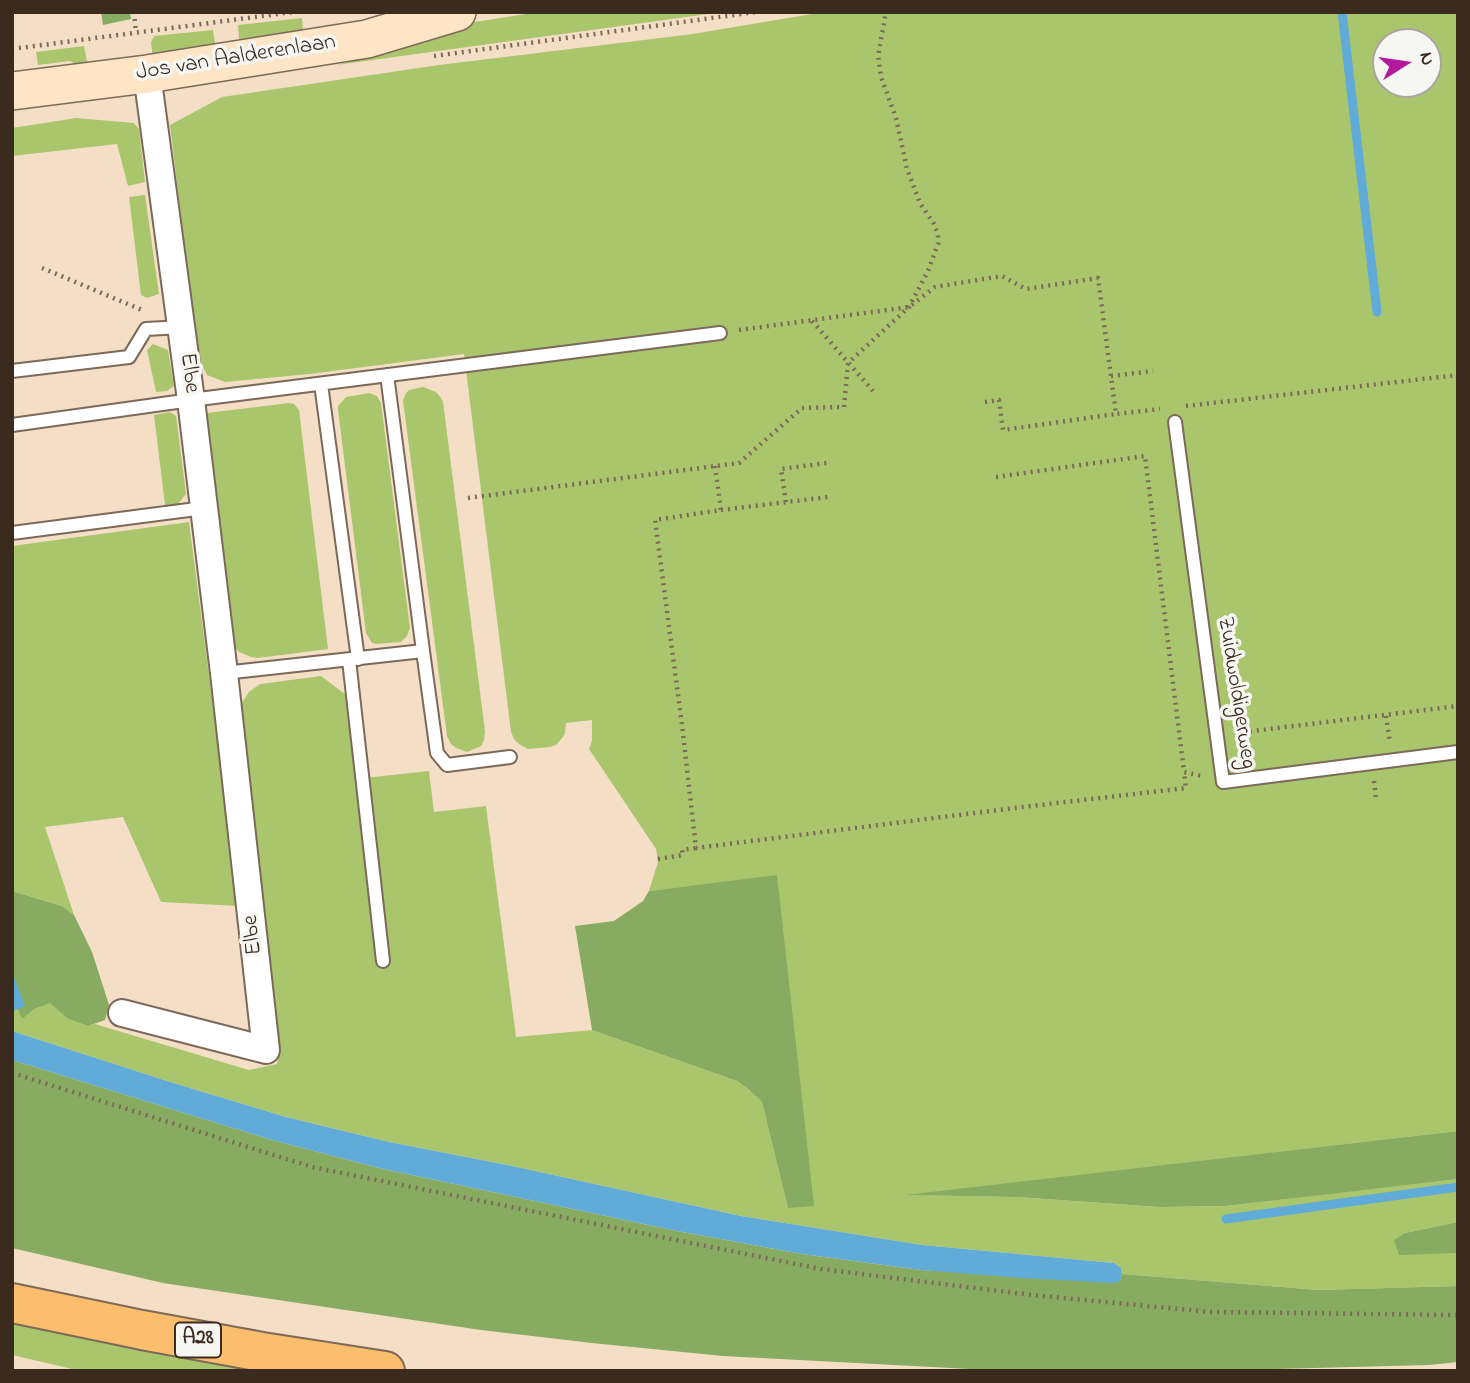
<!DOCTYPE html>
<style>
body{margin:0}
#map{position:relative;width:1470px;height:1383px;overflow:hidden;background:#f4dfc6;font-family:"Indie Flower",sans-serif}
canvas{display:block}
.frame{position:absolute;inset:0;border:14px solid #3b2a1e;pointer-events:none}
.north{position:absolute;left:1372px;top:28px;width:70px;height:70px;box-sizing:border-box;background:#f6f6f2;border:2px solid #aba49d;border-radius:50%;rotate:78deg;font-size:19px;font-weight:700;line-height:28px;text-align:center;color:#3b2a1e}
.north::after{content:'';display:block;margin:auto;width:24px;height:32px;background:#b5179e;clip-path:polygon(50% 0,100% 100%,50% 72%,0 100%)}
</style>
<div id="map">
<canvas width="1470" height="1383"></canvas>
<div class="frame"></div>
<div class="north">N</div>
</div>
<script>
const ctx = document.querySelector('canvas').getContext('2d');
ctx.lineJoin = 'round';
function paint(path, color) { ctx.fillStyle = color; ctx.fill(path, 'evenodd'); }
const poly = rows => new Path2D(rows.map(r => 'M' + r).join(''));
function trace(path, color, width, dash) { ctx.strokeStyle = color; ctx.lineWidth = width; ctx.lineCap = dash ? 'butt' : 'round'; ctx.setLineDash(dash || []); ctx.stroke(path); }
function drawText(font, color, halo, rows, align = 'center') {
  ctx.font = font + ' "Indie Flower",sans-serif'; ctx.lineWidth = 7; ctx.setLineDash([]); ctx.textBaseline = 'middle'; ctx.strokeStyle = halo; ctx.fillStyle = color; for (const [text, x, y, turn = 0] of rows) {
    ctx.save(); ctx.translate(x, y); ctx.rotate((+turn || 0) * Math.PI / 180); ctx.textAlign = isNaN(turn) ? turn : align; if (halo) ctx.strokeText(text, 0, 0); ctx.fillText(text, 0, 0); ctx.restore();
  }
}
paint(poly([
 [539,12,723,12,336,65,390,52,442,27],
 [824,12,1458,12,1458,1131,912,1195,1017,1197,1160,1207,1225,1206,1458,1179,1458,1222,1405,1233,1430,1253,1458,1253,1458,1286,1318,1290,1122,1274,1121,1268,1114,1263,922,1245,741,1216,512,1166,389,1142,286,1117,170,1082,12,1031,12,995,34,1009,50,1002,68,1019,88,1026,95,1024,249,1070,277,1064,280,1051,277,1019,239,717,241,704,249,692,260,684,321,676,345,694,355,779,429,771,434,812,486,806,516,1037,592,1030,737,1081,748,1089,762,1102,788,1208,777,876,649,891,658,862,656,849,589,749,592,741,592,720,566,723,565,733,563,737,556,745,550,747,528,749,519,744,514,739,511,732,464,354,310,374,225,382,207,375,198,358,170,125,222,97,439,65,693,34],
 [1386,42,1428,42,1428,84,1386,84],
 [302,18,303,32,239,39,238,25],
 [213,30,216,50,153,59,151,42,154,36],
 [84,46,88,66,82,68,70,61,38,65,36,52],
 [76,118,134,123,139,129,145,182,128,186,117,144,12,156,12,128],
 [145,195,159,294,147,298,141,295,129,197],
 [153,344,168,350,174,386,167,391,156,392,147,350],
 [423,387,436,392,441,398,443,402,485,731,484,740,481,746,467,752,456,748,451,744,447,736,403,401,406,393,409,390],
 [369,393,377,396,381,403,410,628,407,636,401,642,376,644,372,643,366,633,338,410,338,406,346,397],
 [289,403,294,404,299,410,328,649,258,658,251,657,239,652,231,642,199,414],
 [170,412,176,416,177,423,186,494,178,504,165,505,154,415],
 [189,522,239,906,161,902,123,817,45,827,74,915,62,906,12,891,12,546],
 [12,1320,163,1355,262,1371,81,1371,12,1355]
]), '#aac66d');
paint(poly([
 [101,12,130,12,131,19,103,25],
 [777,875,814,1206,788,1208,762,1102,748,1089,737,1081,592,1030,575,926,614,921,643,901,649,891],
 [12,891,62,906,74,915,92,952,109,1005,105,1020,88,1026,68,1019,50,1003,34,1009,22,1019,12,995],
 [12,1060,272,1140,383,1169,677,1231,802,1254,921,1270,1120,1281,1122,1274,1318,1290,1458,1286,1458,1362,1429,1365,1200,1371,1008,1371,723,1356,592,1343,481,1330,163,1283,12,1248],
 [1458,1131,1458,1179,1331,1194,1225,1206,1160,1207,1017,1197,905,1195],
 [1458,1222,1458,1253,1399,1255,1394,1240,1405,1233]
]), '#87ab60');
paint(poly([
 [12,972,25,1006,13,1011,12,1010],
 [12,1031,170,1082,286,1117,389,1142,512,1166,741,1216,922,1245,1114,1263,1121,1268,1122,1274,1120,1281,1115,1283,1022,1278,921,1270,802,1254,677,1231,383,1169,272,1140,12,1060]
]), '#60abd8');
trace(poly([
 [1342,12,1377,312],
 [1226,1219,1458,1187]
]), '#60abd8', 9);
const lane = poly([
 [12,371,129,357,146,329,182,327],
 [387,375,423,651],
 [321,384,358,659],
 [1175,422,1223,782,1458,752],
 [12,425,191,400,720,333],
 [12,533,204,508],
 [349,660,383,961],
 [224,673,423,651,437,753,447,765,510,757]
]);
const street = poly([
 [122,1013,266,1050,224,673,191,400,147,74]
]);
const secondary = poly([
 [12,91,147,74,367,39,457,12]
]);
const highway = poly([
 [12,1303,142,1330,262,1352,385,1371]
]);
trace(lane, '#7c6959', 16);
trace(street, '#7c6959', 30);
trace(secondary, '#7c6959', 40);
trace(highway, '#7c6959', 42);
trace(poly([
 [134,12,136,33],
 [12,49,293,12],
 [434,56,756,12],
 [42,268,142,310],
 [812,321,873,391],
 [739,330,909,307,935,287,1002,276,1026,289,1098,278,1116,414,1160,409],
 [1111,376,1153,371],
 [985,402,999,400,1003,430,1116,414],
 [1186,406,1458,375],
 [715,466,721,510,655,520,682,725,696,848,1014,808,1186,788,1184,772,1202,776],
 [996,477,1145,456,1184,772],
 [468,498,739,463,802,408,844,407,848,363,909,307,928,271,938,244,938,234,934,224,920,203,907,169,896,118,881,77,878,56,886,12],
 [786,502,781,469,827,463],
 [721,510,828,497],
 [1386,716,1390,743],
 [1236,733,1458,706],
 [1374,781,1376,799],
 [658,859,683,855,682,850,696,848],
 [12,1073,312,1167,821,1269,1032,1295,1211,1312,1458,1315]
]), '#7c6959', 4.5, [2, 5]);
trace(lane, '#fff', 12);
trace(street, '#fff', 26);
trace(secondary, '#fde5c5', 37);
trace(highway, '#fabe6d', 38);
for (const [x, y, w] of [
 [198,1340,46]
]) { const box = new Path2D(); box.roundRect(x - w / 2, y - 17.5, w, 35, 5); ctx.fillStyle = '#f6f6f2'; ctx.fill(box); trace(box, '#3b2a1e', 2); }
drawText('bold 21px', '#3b2a1e', null, [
 ["A28",198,1340]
]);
drawText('23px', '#3b2a1e', '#f6f6f2', [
 ["Jos van Aalderenlaan",236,59,-9],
 ["Elbe",188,373,83],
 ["Zuidwoldigerweg",1235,693,81],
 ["Elbe",254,935,-96]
]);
</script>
